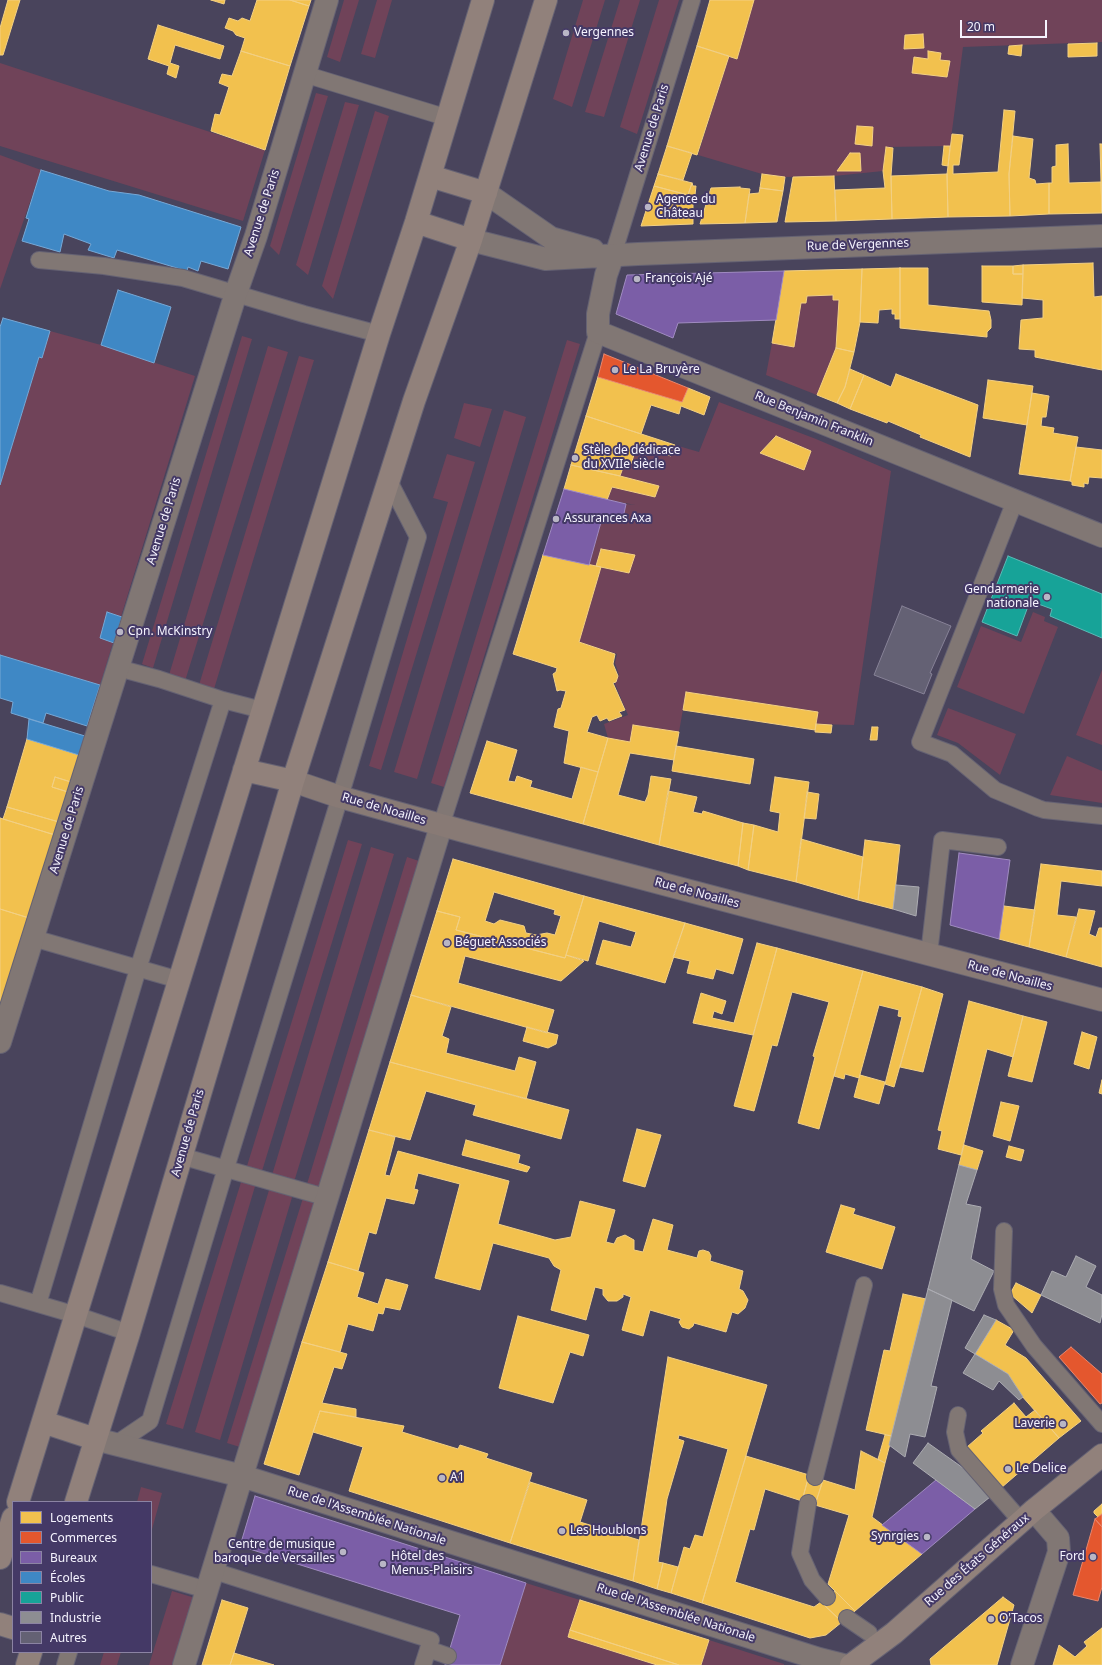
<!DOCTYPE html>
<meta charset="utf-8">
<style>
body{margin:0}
#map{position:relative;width:1102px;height:1665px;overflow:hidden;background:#49445c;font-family:"Noto Sans",sans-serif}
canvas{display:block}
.legend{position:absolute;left:12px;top:1501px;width:140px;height:152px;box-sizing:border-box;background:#443966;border:1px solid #8b83a3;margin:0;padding:5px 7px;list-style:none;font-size:12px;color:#f5f3fe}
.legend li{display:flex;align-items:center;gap:8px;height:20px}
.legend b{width:20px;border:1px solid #8b83a3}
.scale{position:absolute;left:960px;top:20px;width:87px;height:18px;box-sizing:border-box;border:2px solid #f5f3fe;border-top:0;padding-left:5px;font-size:12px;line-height:14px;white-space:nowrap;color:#f5f3fe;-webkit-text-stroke:3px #443966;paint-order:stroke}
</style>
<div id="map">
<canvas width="1102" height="1665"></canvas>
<ul class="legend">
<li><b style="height:11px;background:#f2c14e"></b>Logements</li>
<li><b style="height:11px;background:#e4572e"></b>Commerces</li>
<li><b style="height:11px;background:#7b5ea7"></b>Bureaux</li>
<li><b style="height:11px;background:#3f88c5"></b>Écoles</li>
<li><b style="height:11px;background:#17a398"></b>Public</li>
<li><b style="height:11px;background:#8d8d92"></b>Industrie</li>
<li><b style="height:11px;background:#646174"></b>Autres</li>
</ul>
<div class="scale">20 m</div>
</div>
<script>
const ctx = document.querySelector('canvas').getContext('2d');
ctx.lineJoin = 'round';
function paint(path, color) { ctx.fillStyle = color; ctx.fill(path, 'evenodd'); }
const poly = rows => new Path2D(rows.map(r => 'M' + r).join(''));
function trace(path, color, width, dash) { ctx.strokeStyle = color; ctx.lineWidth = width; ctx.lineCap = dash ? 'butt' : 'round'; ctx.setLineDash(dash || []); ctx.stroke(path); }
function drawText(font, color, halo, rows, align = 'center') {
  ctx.font = font + ' "Noto Sans",sans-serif'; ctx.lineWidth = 4; ctx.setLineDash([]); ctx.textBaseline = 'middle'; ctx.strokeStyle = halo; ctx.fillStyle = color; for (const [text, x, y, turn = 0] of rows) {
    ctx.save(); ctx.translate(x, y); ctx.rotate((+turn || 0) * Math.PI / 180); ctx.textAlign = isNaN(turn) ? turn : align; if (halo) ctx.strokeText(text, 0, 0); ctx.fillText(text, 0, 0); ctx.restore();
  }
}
paint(poly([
 [344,0,359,0,340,62,327,57],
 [377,0,392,0,375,58,361,54],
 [583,0,605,0,572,107,553,99],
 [620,0,640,0,604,117,585,112],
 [659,0,679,0,637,134,620,127],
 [754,0,1102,0,1102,42,963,47,950,146,886,147,883,171,834,176,785,177,762,174,698,155,729,56,737,58],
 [0,63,265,150,243,221,0,146],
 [316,93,328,96,279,255,270,246],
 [345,102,359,105,308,275,296,265],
 [375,111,389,116,333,299,322,286],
 [0,155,41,170,0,289],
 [833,295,833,299,839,300,836,348,817,395,766,375,772,343,794,346,801,303,806,303,807,296],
 [50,331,101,345,195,376,100,685,0,655,0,485,39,357,42,358],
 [242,336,252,339,153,668,142,664],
 [567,340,580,344,444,787,431,783],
 [268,346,288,352,185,681,169,675],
 [299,356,314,360,214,689,199,685],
 [719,402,816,439,891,471,854,725,816,724,818,712,686,692,679,732,630,742,608,738,604,724,628,715,615,684,619,675,615,663,617,654,579,642,601,567,629,573,634,555,601,549,596,566,589,565,603,515,622,518,626,504,636,505,607,500,612,487,655,497,659,486,620,476,625,462,631,464,637,446,671,456,675,445,699,452],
 [776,436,811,451,804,470,760,453],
 [464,403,492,409,480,447,454,438],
 [504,410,526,417,417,779,394,772],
 [447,454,475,462,381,770,369,766,448,502,433,498],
 [1033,612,1045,617,1044,621,1058,627,1024,714,957,687,981,626,1021,642],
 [1102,670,1102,745,1076,735],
 [948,708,1016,734,1000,775,958,743,937,735],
 [1067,756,1102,771,1102,803,1050,795],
 [348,840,362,844,262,1171,247,1166],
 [371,847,394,854,294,1182,272,1175],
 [407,857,422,862,322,1189,307,1184],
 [242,1179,256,1183,183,1429,166,1424],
 [270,1187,293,1194,220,1440,195,1432],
 [303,1198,316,1202,243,1448,227,1443],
 [141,1487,162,1493,151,1533,151,1502,137,1502],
 [526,1583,580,1600,568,1637,657,1665,500,1665],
 [172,1591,195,1598,173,1665,149,1665],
 [709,1640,784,1664,784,1665,701,1665],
 [104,1652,121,1652,117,1665,100,1665]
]), '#704359');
const homes = poly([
 [8,0,20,0,3,55,0,55,0,28,8,0],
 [211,0,225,0,224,4,211,0],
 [257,0,290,0,309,6,290,66,241,51,245,38,236,35,233,31,225,28,229,18,238,21,242,18,250,21,257,0],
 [290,0,311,0,309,6,290,0],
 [710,0,754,0,737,59,697,46,710,0],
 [158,25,224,46,220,59,175,45,170,63,179,66,176,78,167,74,169,66,148,59,158,25],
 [923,34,924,48,904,49,905,35,923,34],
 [1097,43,1097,56,1068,57,1068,44,1097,43],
 [1022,45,1021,56,1008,54,1009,46,1022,45],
 [697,46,729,56,697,155,667,146,697,46],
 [241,51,290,66,265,150,211,131,215,114,220,115,229,87,219,83,222,74,232,76,241,51],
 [928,51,941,53,940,60,950,61,947,77,912,73,914,57,928,59,928,51],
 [1004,110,1015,111,1009,174,1010,216,948,217,947,174,952,134,963,135,959,165,953,165,953,174,998,172,1004,110],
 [857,126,873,127,872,146,855,144,857,126],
 [1013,136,1033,139,1029,178,1035,180,1036,184,1049,183,1049,214,1010,216,1009,174,1013,136],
 [1068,144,1069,183,1101,182,1102,213,1049,214,1049,183,1052,183,1052,167,1056,166,1056,145,1068,144],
 [1100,144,1102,144,1102,213,1101,182,1100,144],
 [667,146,692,153,683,180,658,174,667,146],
 [944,146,950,146,948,166,942,165,944,146],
 [886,147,893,148,891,176,892,219,836,221,835,190,885,188,883,171,886,147],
 [850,153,860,153,861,171,837,171,850,153],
 [658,174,692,183,688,195,654,186,658,174],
 [762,174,785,177,783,191,760,188,762,174],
 [947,174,948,217,892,219,891,176,947,174],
 [834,176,836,221,785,222,793,177,834,176],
 [692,183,693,186,696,186,695,195,693,198,693,224,641,226,654,186,688,195,692,183],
 [740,187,740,188,750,189,745,223,700,224,711,188,740,187],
 [760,188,783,191,777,222,745,223,749,194,759,193,760,188],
 [1093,263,1094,297,1102,296,1102,370,1035,357,1035,350,1019,349,1021,320,1043,318,1043,300,1022,298,1023,265,1093,263],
 [1023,265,1023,274,1013,274,1013,266,1023,265],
 [982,266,1013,266,1013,274,1023,274,1022,305,982,302,982,266],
 [900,268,928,268,928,305,989,311,991,320,991,328,987,332,987,337,900,328,900,268],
 [900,268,900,319,895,319,895,314,892,314,892,309,879,310,878,323,860,322,862,269,900,268],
 [862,269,860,322,854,352,836,348,839,300,833,300,833,295,807,296,806,303,801,303,794,347,772,343,784,271,862,269],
 [836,348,854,352,845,387,837,403,817,395,836,348],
 [850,369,864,375,850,409,837,403,845,387,850,369],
 [896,374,978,405,970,457,920,437,921,435,888,421,887,423,850,409,864,375,891,387,896,374],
 [598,377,682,402,688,388,710,397,704,415,681,406,679,414,651,405,641,434,586,416,598,377],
 [988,380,1033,386,1027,425,983,418,988,380],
 [1032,393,1049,396,1046,417,1042,417,1041,426,1054,428,1053,433,1078,437,1070,481,1019,474,1032,393],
 [586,416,675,445,671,456,637,446,631,464,625,462,620,476,571,465,586,416],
 [776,436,811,451,804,470,760,453,776,436],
 [1076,447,1102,450,1102,478,1089,477,1088,484,1084,483,1084,487,1072,485,1072,482,1070,481,1076,447],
 [571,465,620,476,659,486,655,497,612,487,607,500,564,489,571,465],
 [601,549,635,555,629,573,596,566,601,549],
 [543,555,601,567,579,642,615,654,613,664,618,676,616,682,613,683,625,710,619,712,622,716,609,721,607,718,600,721,597,715,592,717,587,732,608,738,598,772,564,763,569,731,554,727,558,709,561,708,566,691,560,690,557,691,553,674,556,672,557,668,513,654,543,555],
 [686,692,818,712,815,730,683,710,686,692],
 [816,724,832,725,831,733,815,732,816,724],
 [633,725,679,732,674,760,630,753,618,795,645,802,648,795,651,776,671,779,659,845,583,824,608,738,630,742,633,725],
 [872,727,878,727,877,740,870,740,872,727],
 [27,739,79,755,71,782,55,777,52,787,68,792,59,822,7,807,27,739],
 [487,741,517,750,508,781,515,782,517,776,532,781,530,787,572,799,581,767,598,772,583,824,470,793,487,741],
 [676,746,754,759,750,784,672,771,676,746],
 [55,777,71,782,68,792,52,787,55,777],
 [775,777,809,782,796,882,748,870,754,825,778,832,780,813,770,811,775,777],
 [668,791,697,797,693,812,702,814,703,811,743,823,738,866,659,845,668,791],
 [807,792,819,794,816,819,804,818,807,792],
 [7,807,59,822,55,835,3,819,7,807],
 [0,818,55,835,29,918,0,909,0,818],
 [743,823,754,825,748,870,738,866,743,823],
 [801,839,863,857,858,900,796,882,801,839],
 [865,840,900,845,893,909,858,900,865,840],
 [453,859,584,896,565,958,456,930,460,917,437,911,453,859],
 [494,892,555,910,554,914,561,916,555,935,547,933,536,935,526,933,524,926,500,920,494,924,485,921,494,892],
 [1041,864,1102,871,1102,886,1061,881,1057,915,1076,917,1066,957,1029,947,1041,864],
 [584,896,685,923,665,983,596,964,603,940,631,947,636,932,599,921,588,961,566,955,584,896],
 [1004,906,1035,910,1029,947,999,939,1004,906],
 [0,909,29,918,0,1013,0,909],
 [1079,909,1095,911,1089,934,1096,937,1099,928,1102,928,1102,967,1066,957,1079,909],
 [437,911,460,917,456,930,565,958,566,955,584,961,561,981,465,956,458,983,554,1010,547,1033,411,995,437,911],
 [685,923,743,939,733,974,716,969,713,979,687,973,690,961,673,957,685,923],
 [757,943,777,948,753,1035,693,1023,701,993,726,1001,722,1014,714,1011,712,1018,734,1023,757,943],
 [777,948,863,971,819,1129,798,1123,815,1057,813,1056,829,1002,792,992,777,1046,772,1045,754,1111,734,1106,777,948],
 [863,971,922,987,894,1087,885,1084,902,1017,898,1016,899,1010,879,1005,859,1078,845,1074,844,1079,834,1076,863,971],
 [922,987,943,994,923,1072,900,1067,922,987],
 [411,995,451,1007,442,1036,449,1039,446,1053,515,1071,519,1057,536,1062,526,1099,390,1062,411,995],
 [969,1001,1023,1016,1013,1057,987,1049,961,1155,938,1149,942,1131,938,1130,969,1001],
 [1023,1016,1047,1022,1032,1082,1008,1076,1023,1016],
 [527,1027,558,1035,556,1044,548,1048,523,1041,527,1027],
 [1082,1032,1097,1037,1089,1069,1074,1064,1082,1032],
 [390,1062,569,1110,561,1139,473,1115,476,1105,426,1091,410,1140,369,1130,390,1062],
 [860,1075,885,1082,879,1104,854,1097,860,1075],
 [1102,1080,1102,1094,1099,1093,1102,1080],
 [1001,1102,1019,1106,1010,1141,993,1136,1001,1102],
 [637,1129,661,1135,645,1187,623,1181,637,1129],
 [369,1130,395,1137,385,1175,390,1176,398,1151,509,1181,498,1224,555,1240,571,1237,580,1201,615,1210,606,1242,614,1244,617,1238,625,1235,634,1240,634,1250,643,1252,653,1219,673,1225,667,1250,697,1258,699,1251,703,1250,709,1252,711,1256,710,1261,743,1271,739,1289,743,1291,748,1300,745,1308,738,1314,732,1312,726,1332,694,1323,693,1326,689,1329,682,1327,679,1322,681,1319,650,1310,643,1336,622,1330,631,1297,623,1294,623,1297,617,1301,608,1301,603,1295,603,1289,595,1287,586,1320,551,1310,561,1270,554,1266,549,1258,493,1243,480,1290,435,1278,460,1184,418,1173,414,1189,418,1190,414,1204,386,1198,376,1234,369,1232,358,1271,328,1262,369,1130],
 [466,1140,520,1155,518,1163,530,1167,527,1172,462,1155,466,1140],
 [964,1145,983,1151,977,1170,959,1165,964,1145],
 [1009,1146,1024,1150,1021,1161,1006,1157,1009,1146],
 [841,1205,855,1209,853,1214,895,1227,882,1269,826,1252,841,1205],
 [328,1262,364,1273,357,1297,378,1304,386,1279,408,1285,400,1310,385,1307,383,1314,378,1313,373,1331,348,1324,340,1352,302,1342,328,1262],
 [1016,1283,1041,1295,1032,1313,1010,1294,1016,1283],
 [903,1294,926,1299,892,1436,866,1430,884,1350,890,1351,903,1294],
 [518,1316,589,1335,583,1356,570,1352,553,1403,499,1388,518,1316],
 [996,1320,1014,1330,1005,1345,1026,1358,1081,1421,1059,1438,1021,1395,1008,1374,975,1354,996,1320],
 [302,1342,347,1354,342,1369,334,1367,322,1403,356,1409,356,1417,320,1411,299,1475,264,1464,302,1342],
 [668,1357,767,1385,702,1603,671,1593,684,1547,690,1549,695,1535,703,1537,728,1449,679,1435,678,1439,684,1441,667,1499,658,1562,663,1563,657,1589,633,1581,668,1357],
 [1014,1403,1026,1417,1035,1410,1059,1438,1001,1488,967,1447,983,1433,981,1431,1014,1403],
 [320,1411,404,1426,402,1432,458,1449,460,1445,488,1454,486,1458,532,1473,510,1543,349,1491,363,1447,313,1432,320,1411],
 [885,1435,892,1436,885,1463,878,1459,885,1435],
 [861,1451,885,1463,872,1517,922,1554,855,1611,828,1584,849,1515,815,1505,823,1480,855,1490,861,1451],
 [746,1456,809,1475,802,1501,765,1489,754,1530,750,1529,735,1582,814,1607,821,1602,842,1622,826,1635,810,1638,702,1603,746,1456],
 [809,1475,823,1480,815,1505,802,1501,809,1475],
 [530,1482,587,1500,580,1522,639,1540,633,1581,510,1543,530,1482],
 [1102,1504,1102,1514,1098,1517,1094,1513,1094,1511,1102,1504],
 [663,1563,678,1567,671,1593,657,1589,663,1563],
 [835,1591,855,1611,842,1622,821,1602,835,1591],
 [1003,1597,1014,1605,997,1665,931,1665,930,1659,1003,1597],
 [222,1600,248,1608,234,1653,230,1665,202,1665,222,1600],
 [580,1600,709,1640,701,1665,679,1665,570,1630,580,1600],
 [1102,1628,1102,1665,1053,1665,1059,1645,1075,1657,1087,1646,1084,1642,1102,1628],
 [570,1630,679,1665,657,1665,568,1637,570,1630],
 [234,1653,274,1665,230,1665,234,1653]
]);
paint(homes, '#f2c14e');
trace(homes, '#f3d083', 1);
const shops = poly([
 [604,354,688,388,682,402,598,377,604,354],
 [1071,1347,1102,1374,1102,1403,1100,1404,1059,1357,1071,1347],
 [1102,1514,1102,1527,1095,1519,1102,1514],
 [1095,1519,1102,1527,1102,1587,1098,1601,1073,1595,1095,1519]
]);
paint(shops, '#e4572e');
trace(shops, '#e9866c', 1);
const offices = poly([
 [784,271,776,320,678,323,673,338,616,314,627,275,784,271],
 [564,489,626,504,623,518,603,515,589,565,543,555,564,489],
 [959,853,1010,860,999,939,950,925,959,853],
 [936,1480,975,1509,922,1554,882,1525,936,1480],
 [255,1496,526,1583,500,1665,445,1665,460,1615,240,1546,255,1496]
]);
paint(offices, '#7b5ea7');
trace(offices, '#a08bc1', 1);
const schools = poly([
 [41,170,109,191,139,195,241,227,228,269,201,261,198,271,188,267,187,271,117,250,114,258,88,250,91,244,64,234,60,252,22,241,29,219,26,218,41,170],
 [118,290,171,307,154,363,101,345,118,290],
 [3,318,50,331,42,358,39,357,0,485,0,327,3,318],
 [107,612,122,617,114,643,100,638,107,612],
 [0,655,100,685,87,726,46,713,43,723,11,713,13,702,0,698,0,655],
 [29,719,85,736,79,755,27,739,29,719]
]);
paint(schools, '#3f88c5');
trace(schools, '#76a8d6', 1);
const public = poly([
 [1008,556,1102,594,1102,638,1050,616,1052,609,1030,601,1017,636,982,622,1008,556]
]);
paint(public, '#17a398');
trace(public, '#5abbb7', 1);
const industry = poly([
 [896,885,919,887,916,916,893,909,896,885],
 [959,1165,977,1170,966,1204,981,1207,971,1259,994,1271,974,1311,928,1289,959,1165],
 [1076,1256,1096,1266,1086,1287,1102,1295,1102,1314,1100,1323,1041,1295,1052,1271,1066,1277,1076,1256],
 [928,1289,952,1300,931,1386,937,1387,925,1437,910,1434,905,1457,889,1445,928,1289],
 [984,1315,996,1320,975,1354,965,1348,984,1315],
 [975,1354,1008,1374,1023,1397,1019,1400,999,1381,993,1390,963,1373,975,1354],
 [928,1443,973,1475,990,1497,975,1509,913,1463,928,1443]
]);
paint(industry, '#8d8d92');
trace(industry, '#acacb2', 1);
const building = poly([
 [902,606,951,626,930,673,932,674,924,694,874,675,902,606]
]);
paint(building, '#646174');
trace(building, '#878297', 1);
const lane = poly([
 [304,74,448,118],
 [613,255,692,0],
 [39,260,104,266,183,278,304,314,379,334],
 [1015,501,920,742,952,754,995,790,1038,808,1044,810,1102,816],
 [118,668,159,679,223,700,262,710],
 [441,826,598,332],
 [33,938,179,980],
 [929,954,942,840,998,847],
 [181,1156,328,1198],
 [1004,1231,1002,1289,1006,1305,1034,1346,1102,1424],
 [0,1293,76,1315,129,1333],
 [38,1304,138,969,223,700],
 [958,1415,955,1432,959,1450,1021,1521],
 [116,1444,150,1421,226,1168,340,797,418,537,389,481],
 [815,1477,864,1285],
 [808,1503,800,1553,812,1580,827,1597],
 [214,1571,431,1640,423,1665],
 [151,1574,207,1590],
 [847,1618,869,1633],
 [428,1649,448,1656],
 [65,1665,69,1652]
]);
const street = poly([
 [486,193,551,238,593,250],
 [471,240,546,259,638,254,1102,236],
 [613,255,606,275,598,314,598,332,1102,536],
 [0,1042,236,293,256,236,327,0],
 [95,1439,242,1476,819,1659,843,1665],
 [184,1665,441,826],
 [1022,1665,1059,1552,1058,1538,1034,1510]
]);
const secondary = poly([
 [293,781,340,797,463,831,1102,1000]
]);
const primary = poly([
 [430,176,486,193],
 [416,222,471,240],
 [244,770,293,781],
 [43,1422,95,1439],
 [18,1502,379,334,416,222,483,0],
 [76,1502,129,1333,293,781,414,401,471,240,546,0],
 [0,1558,13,1518],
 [0,1624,13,1628],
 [27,1665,31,1652],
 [851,1665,894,1633,1034,1510,1102,1455]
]);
trace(lane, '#656273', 18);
trace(street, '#656273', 24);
trace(secondary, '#656273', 24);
trace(primary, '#656273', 24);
trace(lane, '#817774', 16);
trace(street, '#817774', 22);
trace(secondary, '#887a75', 22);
trace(primary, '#91817b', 22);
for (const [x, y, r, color] of [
 [566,33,4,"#b9b6c5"],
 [648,207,4,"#b9b6c5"],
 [637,279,4,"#b9b6c5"],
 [615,370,4,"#b9b6c5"],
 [575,458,4,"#b9b6c5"],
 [556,519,4,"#b9b6c5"],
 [1047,597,4,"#b9b6c5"],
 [120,632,4,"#b9b6c5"],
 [447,943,4,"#b9b6c5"],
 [1063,1424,4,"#b9b6c5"],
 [1008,1469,4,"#b9b6c5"],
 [442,1478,4,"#b9b6c5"],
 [562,1531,4,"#b9b6c5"],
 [927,1537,4,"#b9b6c5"],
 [343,1552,4,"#b9b6c5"],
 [1093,1557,4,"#b9b6c5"],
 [383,1564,4,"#b9b6c5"],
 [991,1619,4,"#b9b6c5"]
]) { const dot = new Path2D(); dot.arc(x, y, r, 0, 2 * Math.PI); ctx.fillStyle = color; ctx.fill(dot); trace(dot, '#443966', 1.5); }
drawText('12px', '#f5f3fe', '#443966', [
 ["Vergennes",574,33],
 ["Agence du",656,200],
 ["Château",656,214],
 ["François Ajé",645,279],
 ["Le La Bruyère",623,370],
 ["Stèle de dédicace",583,451],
 ["du XVIIe siècle",583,465],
 ["Assurances Axa",564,519],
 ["Gendarmerie",1039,590,"right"],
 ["nationale",1039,604,"right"],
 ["Cpn. McKinstry",128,632],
 ["Béguet Associés",455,943],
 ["Laverie",1055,1424,"right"],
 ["Le Delice",1016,1469],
 ["A1",450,1478],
 ["Les Houblons",570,1531],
 ["Synrgies",919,1537,"right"],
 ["Centre de musique",335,1545,"right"],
 ["baroque de Versailles",335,1559,"right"],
 ["Hôtel des",391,1557],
 ["Menus-Plaisirs",391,1571],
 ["Ford",1085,1557,"right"],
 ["O'Tacos",999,1619]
], 'left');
drawText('12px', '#f5f3fe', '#443966', [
 ["Avenue de Paris",652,128,-73],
 ["Avenue de Paris",262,213,-72],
 ["Rue de Vergennes",858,245,-2],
 ["Rue Benjamin Franklin",814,419,22],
 ["Avenue de Paris",164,521,-73],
 ["Rue de Noailles",384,809,16],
 ["Avenue de Paris",67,830,-73],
 ["Rue de Noailles",697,893,15],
 ["Rue de Noailles",1010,976,15],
 ["Avenue de Paris",188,1133,-74],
 ["Rue de l'Assemblée Nationale",367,1516,18],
 ["Rue des États Généraux",977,1560,-41],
 ["Rue de l'Assemblée Nationale",676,1613,18]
]);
</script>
